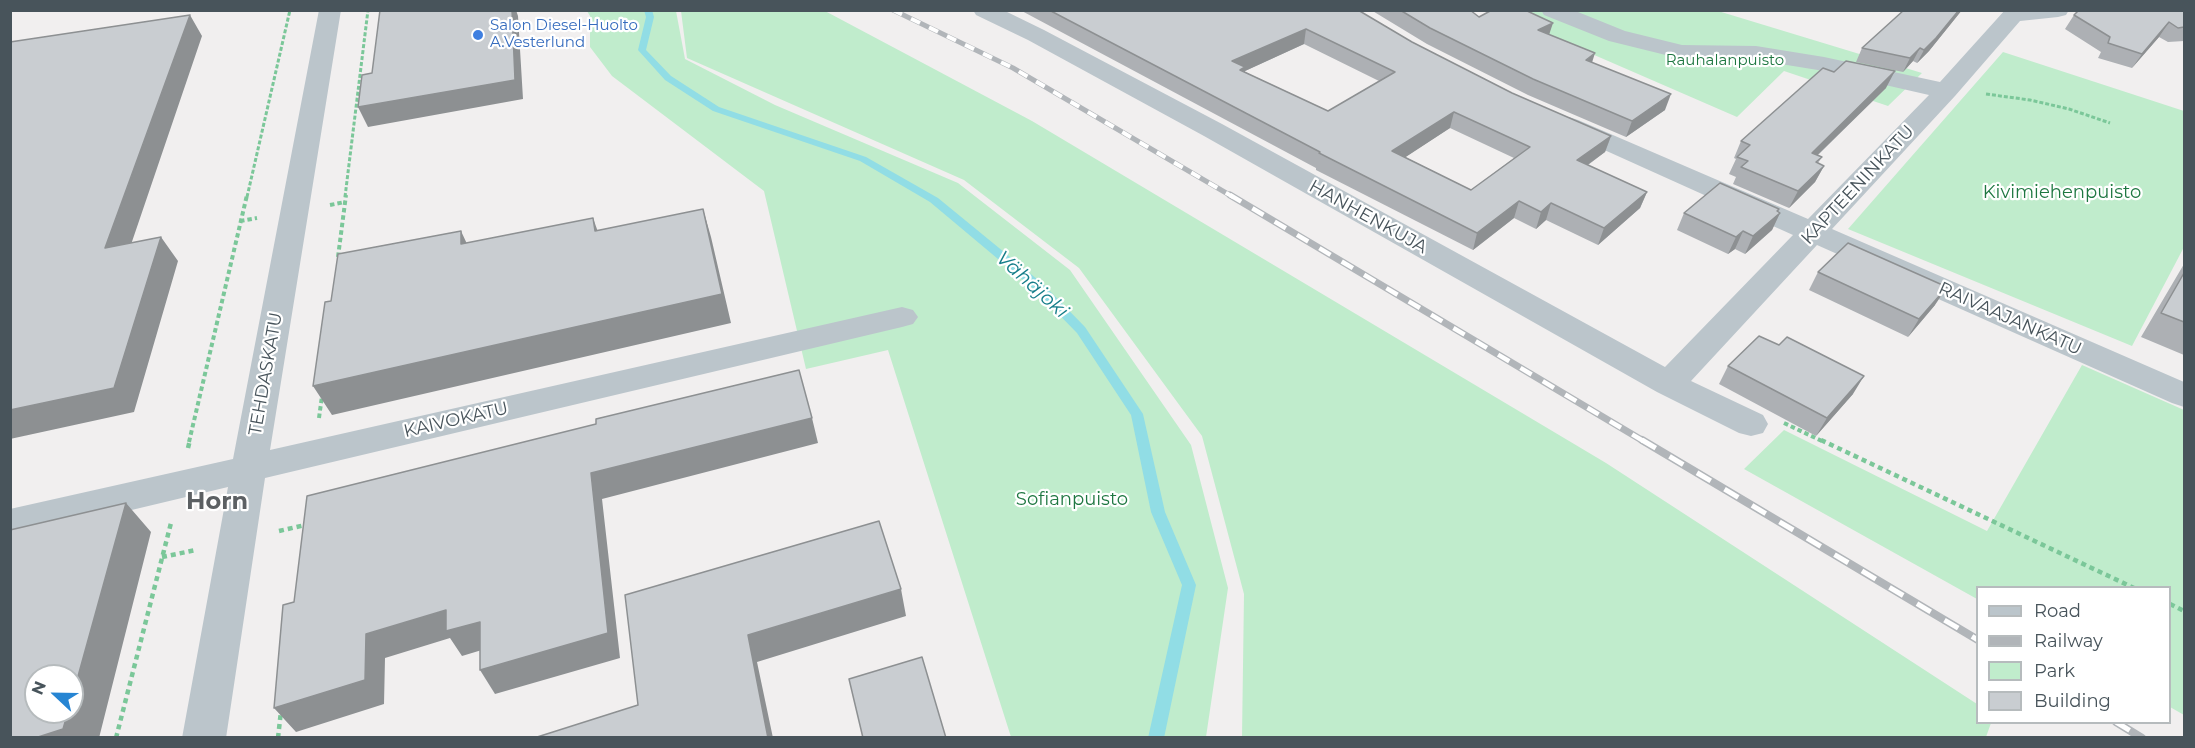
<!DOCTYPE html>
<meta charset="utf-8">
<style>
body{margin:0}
#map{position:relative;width:2195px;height:748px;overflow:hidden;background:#f1efef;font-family:Montserrat,sans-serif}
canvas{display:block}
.frame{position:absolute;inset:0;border:12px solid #48545b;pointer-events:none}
.legend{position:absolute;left:1976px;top:586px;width:195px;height:138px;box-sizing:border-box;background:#fff;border:2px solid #b6bbbd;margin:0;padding:8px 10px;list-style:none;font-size:18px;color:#48545b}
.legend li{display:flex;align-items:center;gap:12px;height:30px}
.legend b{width:30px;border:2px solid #b6bbbd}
.north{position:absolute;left:24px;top:664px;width:60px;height:60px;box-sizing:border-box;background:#fff;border:2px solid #b6bbbd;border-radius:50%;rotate:292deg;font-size:16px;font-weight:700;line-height:24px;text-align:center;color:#48545b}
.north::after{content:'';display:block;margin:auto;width:21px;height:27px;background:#2785d3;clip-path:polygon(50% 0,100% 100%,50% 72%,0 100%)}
</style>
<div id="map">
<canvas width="2195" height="748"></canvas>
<div class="frame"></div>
<ul class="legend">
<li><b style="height:8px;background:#bbc5cb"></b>Road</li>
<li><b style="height:8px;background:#b1b5b9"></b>Railway</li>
<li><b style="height:16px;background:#c0eccc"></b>Park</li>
<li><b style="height:16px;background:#c9cdd1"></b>Building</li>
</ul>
<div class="north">N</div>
</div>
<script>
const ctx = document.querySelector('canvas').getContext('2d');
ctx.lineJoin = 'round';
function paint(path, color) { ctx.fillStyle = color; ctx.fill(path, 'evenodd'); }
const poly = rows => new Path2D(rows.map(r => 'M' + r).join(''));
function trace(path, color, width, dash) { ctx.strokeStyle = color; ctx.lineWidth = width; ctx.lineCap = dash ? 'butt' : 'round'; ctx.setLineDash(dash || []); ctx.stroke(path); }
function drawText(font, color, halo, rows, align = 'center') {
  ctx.font = font + ' Montserrat,sans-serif'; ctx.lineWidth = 4.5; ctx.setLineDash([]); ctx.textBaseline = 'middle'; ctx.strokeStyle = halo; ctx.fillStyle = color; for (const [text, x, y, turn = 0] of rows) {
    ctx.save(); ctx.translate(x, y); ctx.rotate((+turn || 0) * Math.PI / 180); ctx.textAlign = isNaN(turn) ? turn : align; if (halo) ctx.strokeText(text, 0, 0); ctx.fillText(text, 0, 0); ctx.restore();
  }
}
paint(poly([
 [587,11,676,11,685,59,775,105,958,183,1070,270,1191,445,1228,588,1206,737,1011,737,888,350,806,369,764,191,612,76,590,47,590,16],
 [681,11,825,11,1032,121,1606,463,1977,704,1978,722,1991,723,1986,737,1242,737,1244,594,1202,436,1079,268,964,180,687,58],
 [1493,11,1718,11,1922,73,1888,106,1784,71,1737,117],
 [2003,52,2184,111,2184,247,2132,346,1848,229],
 [2082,365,2184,410,2184,715,2170,707,2170,588,1978,588,1977,599,1744,469,1784,430,1987,531]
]), '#c0eccc');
paint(poly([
 [644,10,652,10,654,17,646,50,671,76,719,107,866,157,938,198,1043,284,1085,327,1143,414,1165,512,1196,585,1164,738,1148,738,1182,585,1151,512,1131,415,1077,333,1035,290,930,202,860,161,713,111,665,80,638,50,646,17,644,10]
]), '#91dde5');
trace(poly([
 [1986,94,2030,100,2069,109,2110,123],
 [247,197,290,10],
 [345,197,368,10]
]), '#7bc799', 3, [4, 2]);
trace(poly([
 [330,205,345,202],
 [240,221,257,218],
 [338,257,346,195],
 [319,418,322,396],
 [1784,423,1824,442],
 [189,442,247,195]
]), '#7bc799', 4, [4.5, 3]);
trace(poly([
 [1821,440,2134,588],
 [188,448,190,440],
 [279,531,305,525],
 [162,557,196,550],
 [2170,604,2184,611],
 [116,738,171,523],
 [278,738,281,711]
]), '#7bc799', 4.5, [5, 4]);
paint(poly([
 [319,10,341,10,270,450,902,307,913,310,918,317,913,324,902,327,265,478,226,738,182,738,228,487,10,539,10,509,233,459,319,10],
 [973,10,1003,10,1044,30,1222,124,1665,367,1793,235,1560,130,1556,125,1560,120,1569,117,1578,120,1808,219,1929,95,1824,71,1756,60,1682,59,1609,41,1544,15,1541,10,1573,10,1625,31,1682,45,1756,46,1824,57,1940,82,2005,10,2069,10,2066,15,2058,17,2020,21,1955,96,1832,229,2184,382,2184,407,2172,403,1817,245,1691,381,1763,415,1768,424,1763,433,1751,436,1739,433,1657,392,1204,136,1028,40,976,15,973,10]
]), '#bbc5cb');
const railFar2 = poly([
 [893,10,1013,68,1233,197]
]);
const railFar1 = poly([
 [1230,195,1645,442]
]);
const rail = poly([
 [1642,440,1978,640],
 [2116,722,2142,738]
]);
trace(railFar2, '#b1b5b9', 5);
trace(railFar1, '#b1b5b9', 7);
trace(rail, '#b1b5b9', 8);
trace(railFar2, '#fff', 4, [10]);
trace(railFar1, '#fff', 4.5, [13]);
trace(rail, '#fff', 5, [16]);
paint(poly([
 [1020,10,1358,10,1412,42,1512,93,1611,136,1605,152,1588,165,1647,192,1640,208,1598,245,1546,220,1536,229,1514,218,1473,250,1316,170,1316,168],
 [1304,44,1379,81,1328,111,1245,72,1245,71],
 [1450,128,1514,158,1471,190,1405,157],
 [1371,10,1470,10,1479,17,1549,35,1665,110,1626,137,1528,95,1427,44],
 [1904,10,1962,10,1929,51,1917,63,1913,61,1903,72,1856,62,1862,48],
 [2184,10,2184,41,2168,42,2159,37,2132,68,2098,58,2101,52,2065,29,2074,15],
 [1834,72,1886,88,1818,155,1822,157,1818,163,1824,166,1815,182,1789,208,1733,184,1736,177,1729,174,1736,159,1734,158,1741,141],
 [1779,209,1778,212,1780,213,1772,230,1745,254,1735,249,1728,254,1677,230,1684,213],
 [2184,264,2184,355,2141,337],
 [1818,272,1935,305,1908,337,1809,290],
 [1728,366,1853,394,1816,436,1719,384]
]), '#adb0b4');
paint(poly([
 [512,10,516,10,518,16,523,99,368,127,358,107],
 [1959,10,1962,10,1929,51,1917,63,1924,50],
 [190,15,202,36,122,271,105,248],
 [2169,22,2159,37,2132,68,2142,54],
 [1553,23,1548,38,1538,30],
 [1306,29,1304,44,1245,71,1244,83,1232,61],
 [1920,48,1913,61,1903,72,1910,58],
 [1595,53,1590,69,1586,60],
 [1895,71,1886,88,1803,169,1812,153],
 [1671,94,1665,110,1626,137,1632,121],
 [1454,112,1450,128,1389,168,1392,151],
 [1611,136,1605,152,1571,177,1577,160],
 [1824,166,1815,182,1789,208,1798,191],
 [1647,192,1640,208,1598,245,1604,228],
 [1519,201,1514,218,1473,250,1477,233],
 [1551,203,1546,220,1536,229,1541,212],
 [703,209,711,237,731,323,332,415,313,386],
 [1779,209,1775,217,1780,213,1772,230,1745,254,1753,236],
 [593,218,603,246,595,231],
 [461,231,474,259,461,244],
 [1743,231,1735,249,1728,254,1736,237],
 [161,237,178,261,134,412,10,439,10,410],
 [1947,287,1935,305,1908,337,1919,319],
 [1864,376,1853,394,1816,436,1827,418],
 [812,418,818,443,602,499,620,658,495,694,480,670,591,473],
 [126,503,151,532,99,738,35,738,68,712,72,712,72,698],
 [901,589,906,616,757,662,773,738,768,738,748,635],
 [446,610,480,622,495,646,462,656,450,638,385,658,384,704,296,732,274,708,366,634]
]), '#8d9092');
const building = poly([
 [380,10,512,10,515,80,358,107,362,75,372,73,380,10],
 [1049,10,1358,10,1412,42,1512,93,1611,136,1577,160,1647,192,1604,228,1551,203,1541,212,1519,201,1477,233,1319,153,1320,152,1049,10],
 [1306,29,1395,72,1328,111,1240,70,1245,67,1232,61,1306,29],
 [1454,112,1530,147,1471,190,1392,151,1454,112],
 [1400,10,1470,10,1479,17,1492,10,1525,10,1553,23,1538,30,1595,53,1586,60,1671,94,1632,121,1533,79,1430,28,1400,10],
 [1904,10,1959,10,1936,38,1924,50,1920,48,1910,58,1862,48,1904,10],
 [2079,10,2184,10,2184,27,2178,28,2169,22,2142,54,2108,43,2110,37,2074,15,2079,10],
 [190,15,105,248,161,237,114,388,10,410,10,42,190,15],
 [1846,61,1895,71,1812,153,1822,157,1816,162,1824,166,1798,191,1741,167,1748,161,1737,157,1750,145,1741,141,1823,68,1834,72,1846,61],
 [1720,183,1779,209,1777,211,1780,213,1753,236,1743,231,1736,237,1684,213,1720,183],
 [703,209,722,294,313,386,325,302,331,301,338,254,461,231,461,244,593,218,595,231,703,209],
 [1848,243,1947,287,1919,319,1818,272,1848,243],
 [2184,273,2184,322,2161,313,2184,273],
 [1759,336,1779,345,1787,337,1864,376,1827,418,1728,366,1759,336],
 [799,370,812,418,591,473,608,633,480,670,480,622,446,631,446,610,366,634,365,680,274,708,283,605,294,602,307,496,596,424,596,419,799,370],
 [126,503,72,698,72,676,36,676,36,712,68,712,63,729,35,738,10,738,10,530,126,503],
 [879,521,901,589,748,635,768,738,534,738,638,705,625,595,879,521],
 [922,657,946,738,863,738,849,679,922,657]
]);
paint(building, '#c9cdd1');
trace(building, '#8d9092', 1.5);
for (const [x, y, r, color] of [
 [478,35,6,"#3f7fe0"]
]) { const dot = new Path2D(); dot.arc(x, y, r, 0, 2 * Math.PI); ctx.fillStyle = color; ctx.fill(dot); trace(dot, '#fff', 2); }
drawText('15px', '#366cbe', '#fff', [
 ["Salon Diesel-Huolto",490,26],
 ["A.Vesterlund",490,43]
], 'left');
drawText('15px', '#1e7741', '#fff', [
 ["Rauhalanpuisto",1725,61]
]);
drawText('18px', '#48545b', '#fff', [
 ["KAPTEENINKATU",1858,185,-47],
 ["HANHENKUJA",1368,217,29],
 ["RAIVAAJANKATU",2010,319,24],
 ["TEHDASKATU",266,374,-80],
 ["KAIVOKATU",456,420,-13]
]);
drawText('18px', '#1e7741', '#fff', [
 ["Kivimiehenpuisto",2062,193],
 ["Sofianpuisto",1072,500]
]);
drawText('italic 20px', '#167e8a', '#fff', [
 ["Vähäjoki",1032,285,42]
]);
drawText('bold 24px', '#5c6063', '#fff', [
 ["Horn",217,502]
]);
</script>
